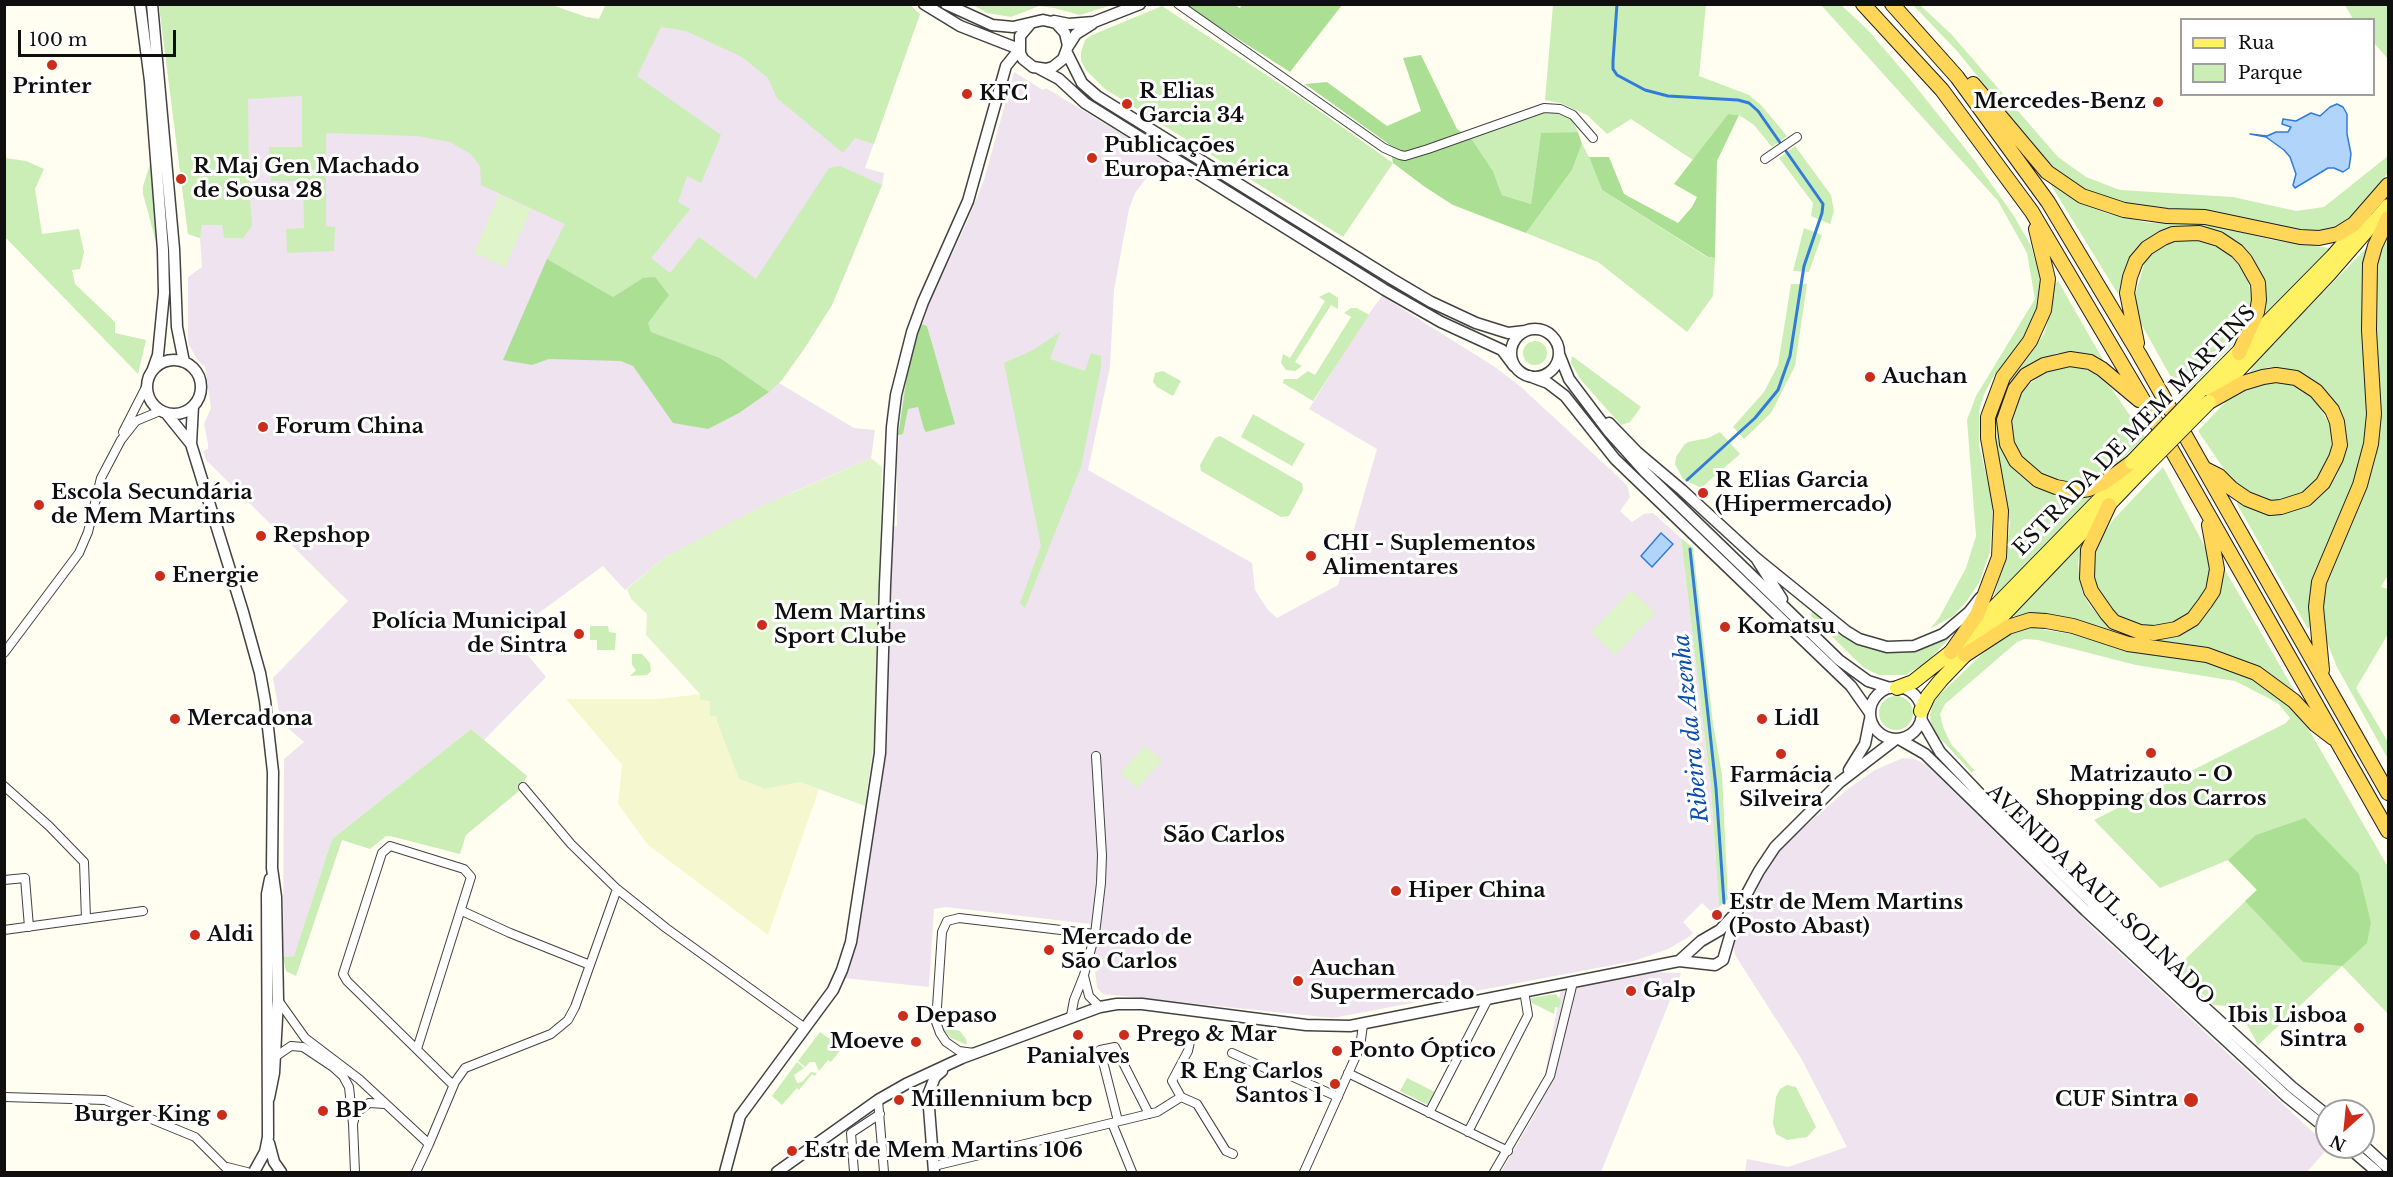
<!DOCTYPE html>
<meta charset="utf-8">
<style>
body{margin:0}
#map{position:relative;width:2393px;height:1177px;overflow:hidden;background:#fffef1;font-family:"Libre Baskerville",serif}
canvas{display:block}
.frame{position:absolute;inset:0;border:6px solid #0f0f0f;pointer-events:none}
.legend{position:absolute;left:2180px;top:18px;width:195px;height:78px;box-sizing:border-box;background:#fff;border:2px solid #9f9f9f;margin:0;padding:8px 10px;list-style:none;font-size:18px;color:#0f0f0f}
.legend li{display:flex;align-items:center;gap:12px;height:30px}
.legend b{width:30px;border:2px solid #9f9f9f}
.north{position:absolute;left:2315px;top:1099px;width:60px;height:60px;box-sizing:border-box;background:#fff;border:2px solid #9f9f9f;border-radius:50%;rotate:207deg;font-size:16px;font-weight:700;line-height:24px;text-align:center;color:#0f0f0f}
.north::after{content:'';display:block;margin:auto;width:21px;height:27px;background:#cc2d1a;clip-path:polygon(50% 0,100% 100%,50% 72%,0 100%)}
.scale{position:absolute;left:18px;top:30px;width:158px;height:27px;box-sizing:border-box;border:3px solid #0f0f0f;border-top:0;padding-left:8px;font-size:18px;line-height:21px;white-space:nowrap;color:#0f0f0f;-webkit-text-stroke:4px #fff;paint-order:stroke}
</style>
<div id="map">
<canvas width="2393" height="1177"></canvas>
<div class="frame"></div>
<ul class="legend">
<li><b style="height:8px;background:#fff161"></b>Rua</li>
<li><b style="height:16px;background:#cbeeb6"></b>Parque</li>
</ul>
<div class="north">N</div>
<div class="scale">100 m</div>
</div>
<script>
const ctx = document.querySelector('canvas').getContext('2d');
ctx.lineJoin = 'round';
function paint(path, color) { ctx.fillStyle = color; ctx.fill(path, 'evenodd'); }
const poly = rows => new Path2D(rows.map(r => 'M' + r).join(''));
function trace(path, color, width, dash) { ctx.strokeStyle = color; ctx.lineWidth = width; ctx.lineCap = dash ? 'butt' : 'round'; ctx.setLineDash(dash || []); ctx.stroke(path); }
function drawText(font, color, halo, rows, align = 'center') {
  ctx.font = font + ' "Libre Baskerville",serif'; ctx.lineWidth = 6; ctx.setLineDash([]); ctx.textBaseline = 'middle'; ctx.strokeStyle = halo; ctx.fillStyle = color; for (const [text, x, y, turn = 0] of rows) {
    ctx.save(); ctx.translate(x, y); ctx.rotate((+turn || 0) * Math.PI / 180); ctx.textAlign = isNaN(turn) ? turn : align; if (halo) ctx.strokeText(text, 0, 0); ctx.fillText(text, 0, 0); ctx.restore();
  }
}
paint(poly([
 [549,4,586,17,599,19,606,4,909,4,920,14,865,168,884,173,882,185,832,305,804,349,779,383,854,428,875,430,871,458,793,492,665,557,625,590,603,566,510,634,546,677,484,740,471,729,332,839,294,956,283,957,284,759,304,742,281,722,273,678,348,601,206,460,203,451,208,449,208,444,204,424,211,408,205,367,198,361,188,343,188,277,202,267,200,238,188,234,159,5],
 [1014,72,1043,90,1046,88,1171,164,1159,166,1151,172,1135,193,1129,209,1114,290,1110,367,1088,470,1252,563,1255,590,1268,610,1277,618,1338,585,1377,449,1309,409,1361,325,1382,296,1495,367,1521,387,1627,485,1630,497,1620,511,1632,522,1644,514,1653,513,1681,538,1711,789,1719,907,1713,913,1702,903,1683,922,1693,933,1687,938,1668,949,1634,961,1333,1018,1103,994,1097,988,1090,924,946,907,934,909,929,987,844,978,876,726,881,526,897,526,897,459,903,396,910,362,929,304,967,222,984,180],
 [1903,758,1915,759,1926,765,2097,932,2329,1147,2307,1172,1745,1172,1747,1159,1788,1167,1847,1147,1801,1058,1735,955,1732,942,1767,869,1785,844,1849,788,1875,770],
 [1655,972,1681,973,1601,1172,1501,1172,1539,1107,1561,988]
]), '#eee3ee');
paint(poly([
 [701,694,710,701,717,716,739,779,765,789,800,782,819,789,768,935,648,845,618,804,622,765,566,699,659,699]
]), '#f5f8ce');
paint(poly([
 [549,4,586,17,599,19,606,4,909,4,920,14,874,144,855,138,843,153,777,98,768,78,742,57,686,31,661,27,637,76,721,135,701,183,687,176,678,202,690,209,651,258,670,273,699,237,756,279,829,168,840,166,882,185,832,305,804,349,782,380,769,392,720,358,651,332,648,323,643,278,613,297,547,259,565,224,481,185,480,166,471,154,450,142,417,136,326,133,326,226,335,227,334,251,287,253,286,229,304,228,303,181,271,181,269,147,302,147,302,96,248,99,249,184,252,226,243,238,224,238,222,225,202,225,200,238,188,234,159,5],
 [973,5,1112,5,1080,15,1054,8,1039,6,1011,17,987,13],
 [1553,5,1706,5,1699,76,1749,95,1761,105,1787,136,1772,147,1754,125,1739,115,1728,114,1693,160,1631,119,1607,134,1587,115,1560,103,1545,100],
 [1821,5,1841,5,1867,29,1909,78,1975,161,2014,216,2031,246,2040,277,2039,307,2035,319,2019,347,1993,377,1984,394,1979,412,1979,445,1993,504,1990,552,1979,583,1966,602,1953,616,1930,629,1939,618,1966,568,1976,536,1967,420,1976,396,2035,299,2027,253,1998,201],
 [1913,5,1920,5,1951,34,2058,157,2086,177,2120,190,2233,197,2296,211,2324,207,2388,156,2388,172,2374,196,2348,222,2336,229,2320,234,2138,208,2082,189,2048,163,1957,51],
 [2345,5,2388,5,2388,59,2374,43,2374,20,2353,19],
 [1162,6,1304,100,1393,163,1343,237,1105,89,1086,70,1081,61,1081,52,1085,40,1092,35],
 [1547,112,1562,113,1571,118,1578,132,1541,134,1531,204,1502,195,1493,171,1471,138],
 [1582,144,1589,157,1602,190,1707,257,1715,258,1713,296,1687,332,1598,262,1526,233,1572,170],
 [1795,146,1831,195,1834,211,1830,224,1811,216,1813,203,1779,158],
 [5,158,26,161,44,169,35,189,42,234,79,229,84,252,80,269,72,270,75,284,115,322,115,333,146,340,138,374,5,237],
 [150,164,157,242,156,242,143,194,143,186],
 [2053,184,2082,204,2106,213,2149,223,2208,224,2272,240,2329,248,2330,251,2263,320,2266,296,2221,233,2212,229,2184,226,2173,227,2148,238,2135,250,2126,266,2118,294,2051,185],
 [1804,228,1822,235,1809,272,1793,271],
 [2388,235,2388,575,2381,587,2388,589,2388,634,2356,688,2388,742,2388,759,2337,667,2325,637,2323,602,2330,569,2369,482,2378,447,2380,423,2375,279,2381,252],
 [2197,240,2225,250,2237,263,2248,280,2252,303,2249,318,2233,344,2182,397,2139,320,2135,295,2145,262,2155,250,2172,241],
 [2371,243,2363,275,2367,389,2368,430,2366,446,2351,493,2312,581,2310,626,2308,629,2237,504,2238,502,2267,515,2278,514,2302,508,2327,488,2336,476,2346,451,2346,432,2339,410,2312,379,2302,372,2269,367,2249,374,2254,364],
 [2058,281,2106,365,2068,353,2057,353,2031,364,2011,384,2001,407,1998,419,2000,438,2006,457,2015,471,2030,484,2059,496,2093,497,1992,603,2005,559,2010,523,1993,430,1998,404,2007,383,2044,334,2051,310,2054,285],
 [1791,284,1807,284,1795,366,1771,413,1744,439,1733,427,1764,392,1778,365],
 [1329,292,1338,298,1338,309,1331,305,1295,362,1302,366,1295,371,1286,370,1281,363,1283,354,1290,358,1325,301,1319,297],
 [1351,308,1357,308,1369,315,1313,401,1283,383,1284,379,1297,379,1308,371,1315,375,1351,317,1344,313],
 [1060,332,1050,359,1085,371,1091,353,1101,356,1101,367,1081,467,1025,608,1020,603,1041,546,1004,363,1033,350],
 '1523 353a12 12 0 1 1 24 0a12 12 0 1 1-24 0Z',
 [1572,356,1641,407,1630,422,1621,425,1581,380,1571,363],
 [2072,367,2085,369,2098,376,2111,388,2145,437,2112,469,2098,478,2079,485,2043,478,2021,459,2015,448,2011,426,2012,411,2017,399,2026,388,2038,376,2055,368],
 [1163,371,1181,381,1173,396,1157,387,1153,382,1155,373],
 [2273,381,2287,382,2301,387,2314,398,2332,429,2331,457,2322,473,2305,492,2284,501,2272,502,2255,495,2241,487,2228,475,2198,431,2230,397,2247,388],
 [1253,414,1305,444,1292,466,1241,437],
 [1720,432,1740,454,1701,488,1683,479,1675,464,1676,457,1684,445,1688,442,1708,438],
 [1220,436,1302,483,1303,490,1289,516,1281,517,1201,471,1200,465,1215,438],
 [2163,467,2207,551,2210,565,2209,580,2204,594,2188,613,2174,623,2146,627,2126,621,2100,598,2093,581,2093,558,2102,536,2113,520],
 [1681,538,1693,548,1713,723,1722,775,1728,899,1719,907,1711,789],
 [2079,545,2082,546,2078,562,2079,576,2082,592,2089,604,2098,615,2120,633,2138,638,2155,639,2173,637,2186,632,2201,620,2220,584,2225,570,2295,692,2293,694,2256,668,2238,659,2202,649,2121,637,2042,615,2014,616,2014,612],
 [1813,610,1843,636,1856,644,1887,652,1901,653,1919,649,1952,636,1921,668,1919,667,1906,675,1879,675,1864,668,1811,616],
 [590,626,608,626,609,632,616,633,615,650,597,650,597,640,590,640],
 [2026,627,2072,634,2116,648,2211,663,2248,677,2282,701,2296,714,2309,730,2388,867,2388,1014,2342,966,2258,1045,2246,1023,2226,1006,2214,1005,2175,969,2257,890,2228,860,2160,888,2094,820,2286,723,2290,718,2278,703,2235,681,2136,665,2038,640,2025,639,2017,642,1945,704,1940,714,1943,727,1951,744,1974,770,1972,773,1941,739,1937,741,1931,726,1930,715,1932,706,1938,696,1982,654,2006,634],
 [632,654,642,654,650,663,651,671,647,675,630,676,636,670,632,665],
 '1879 713a17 17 0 1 1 34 0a17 17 0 1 1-34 0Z',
 [471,729,527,776,519,791,466,835,460,854,390,836,386,836,370,849,342,840,296,976,286,971,283,957,294,956,332,839],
 [1556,994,1561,1001,1559,1008,1555,1007,1554,1014,1532,1003,1531,998],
 [946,1027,960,1031,966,1039,967,1045,951,1038,943,1029],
 [820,1032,842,1048,831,1062,828,1060,819,1071,815,1062,810,1062,805,1067,798,1061],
 [797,1062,804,1068,794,1075,797,1083,802,1082,811,1072,817,1073,815,1076,812,1074,799,1090,797,1088,782,1105,772,1096],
 [1407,1078,1435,1092,1428,1105,1400,1091],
 [1787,1085,1796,1087,1816,1127,1807,1137,1787,1140,1776,1134,1773,1123,1776,1097,1780,1089]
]), '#cbeeb6');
paint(poly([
 [1242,4,1342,5,1290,72,1185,5,1235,5,1240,8],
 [1421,55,1457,129,1471,138,1493,171,1502,195,1531,204,1541,133,1578,132,1582,144,1572,170,1526,233,1453,205,1425,187,1393,163,1390,145,1305,84,1327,82,1387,126,1421,111,1403,58],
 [1728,114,1739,115,1717,161,1715,258,1708,257,1602,190,1589,157,1609,157,1624,194,1678,223,1692,207,1697,197,1674,184],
 [547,259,613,297,643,278,655,277,669,295,648,323,651,332,720,358,769,392,739,413,708,429,673,423,633,366,621,361,549,359,532,365,503,360],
 [921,324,927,326,955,424,926,432,924,429,918,407,908,409,903,434,898,435,909,364],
 [2305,818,2359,874,2371,923,2367,943,2342,966,2303,962,2245,901,2257,890,2228,860,2256,835]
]), '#abe094');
paint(poly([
 [499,195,531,209,505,267,474,253],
 [871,458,882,467,876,726,865,806,800,782,765,789,739,779,717,721,717,716,710,716,710,701,700,700,700,694,646,635,647,614,631,599,627,589,665,557,762,506],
 [1631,590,1655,613,1615,655,1591,632],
 [1145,746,1162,761,1137,788,1120,773]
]), '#dff4c9');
const water = poly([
 [2337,104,2343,107,2347,114,2347,134,2351,154,2349,168,2343,172,2334,168,2328,168,2295,188,2293,185,2296,174,2290,157,2284,150,2266,137,2250,134,2267,136,2276,132,2288,132,2291,127,2282,124,2283,119,2296,121,2311,113,2320,116,2330,107,2337,104],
 [1661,533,1673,544,1652,567,1641,556,1661,533]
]);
paint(water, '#b1d4fb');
trace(water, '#317cd9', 1.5);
trace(poly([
 [1617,4,1613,61,1613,69,1617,75,1645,90,1668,96,1738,100,1749,103,1758,111,1823,204,1822,213,1804,266,1790,356,1778,390,1755,418,1687,480],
 [1690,549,1716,788,1724,903]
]), '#317cd9', 3);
const minor = poly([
 [1178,4,1384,148,1400,155,1405,156,1428,149,1544,108,1560,109,1573,115,1593,138],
 [1765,159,1797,137],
 [123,432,146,387],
 [4,653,79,553,88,532,101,478,121,440,136,421,160,411],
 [4,786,49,826,84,862,86,919],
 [523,787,571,844,617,889,666,928,805,1028],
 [4,880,25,878,29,927],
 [462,911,510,933,590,965],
 [4,930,143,911],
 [1084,976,1089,996,1100,1007],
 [278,1000,305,1038,359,1079,429,1144,416,1172],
 [1071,1016,1074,1000,1084,975,1095,934,1101,883,1102,855,1096,756],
 [1191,1037,1188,1051,1172,1081,1181,1097,1197,1104,1226,1151,1233,1154],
 [417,1049,471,877,464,869,390,846,382,853,343,974,347,981,453,1085],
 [974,1053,959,1051,946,1042,940,1033,936,1022,942,932,947,921,959,918,1095,934],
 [1232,1053,1276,1073,1282,1072,1338,1097],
 [275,1057,291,1046,303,1047,333,1067,343,1076,349,1087,353,1124],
 [1348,1073,1508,1151],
 [4,1097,105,1100,195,1137,230,1172],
 [878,1100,884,1172],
 [1429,1113,1488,999],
 [1118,1121,1100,1050,1115,1047,1149,1114],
 [1112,1123,1132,1172],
 [1468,1132,1528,1015,1524,991],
 [429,1144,455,1082,465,1068,551,1034,568,1020,575,1007,617,889],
 [934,1166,1157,1112,1181,1097],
 [227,1167,247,1172],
 [355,1172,353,1124,356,1113,369,1103,385,1104],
 [854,1172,851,1133,880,1114],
 [1304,1172,1360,1047,1363,1025],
 [1494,1172,1550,1076,1573,982]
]);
const tertiary = poly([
 [140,4,150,81,163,250,164,293,158,355,153,369],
 [152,4,174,249,177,327,184,362],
 [924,4,960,26,1019,49],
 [946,4,992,25,1013,27,1043,20,1056,23,1065,33,1068,46,1063,59,1053,67,1046,69,1033,67,1023,59,1020,53,1020,36,1031,23],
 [1054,21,1069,24,1094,22,1140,4],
 [1067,48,1076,34,1092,24],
 [1066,51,1082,83,1097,96,1392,279,1431,302,1476,323,1508,333,1525,331],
 [1040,69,1059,79,1085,103,1385,290,1441,322,1502,350,1514,366],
 '1511 353a24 24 0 1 1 48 0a24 24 0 1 1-48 0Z',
 [1559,354,1569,379,1609,432,1645,472,1839,660,1868,681,1890,688],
 '147 387a27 27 0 1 1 54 0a27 27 0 1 1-54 0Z',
 [1529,376,1548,383,1565,396,1615,459,1851,686,1870,713],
 [166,413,191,444,243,612,260,673,265,701,273,772,272,868,276,897,278,1000,274,1073,269,1098],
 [1609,423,1637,452,1682,490,1756,558,1782,599],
 [191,444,193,406],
 [1756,558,1846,631,1859,639,1887,647,1914,646,1943,634,1969,612,1980,598],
 '1870 713a26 26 0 1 1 52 0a26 26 0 1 1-52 0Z',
 [1921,719,1940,752,1980,794,2119,929,2292,1087,2327,1115],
 [1899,739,1925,754,2085,910,2286,1096,2327,1129],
 [1849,770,1865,744,1870,719],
 [1679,961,1701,941,1720,930,1734,915],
 [269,1143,274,1162,281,1172],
 [2363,1145,2388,1168],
 [2348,1147,2377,1172],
 [255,1170,265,1152,268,1137,267,894,270,879],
 [725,1172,740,1116,833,990,842,970,851,942,880,753,885,585,892,427,896,395,912,332,923,302,968,201,1006,66,1019,50],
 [777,1172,878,1100,906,1084,962,1058,1100,1007,1117,1004,1142,1004,1306,1025,1350,1026,1679,961,1715,965,1723,960,1737,912,1759,871,1775,847,1840,782,1896,739],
 [934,1172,928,1095,935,1077,942,1071]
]);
const primary = poly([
 [2201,390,2333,256,2365,219],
 [2212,398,2329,274,2388,206],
 [1897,688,1913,682,1951,652,2107,492,2125,471],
 [1921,711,1928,696,1941,680,2138,474]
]);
const trunk = poly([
 [1863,4,1942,90,2032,212,2149,410,2388,831],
 [1892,4,1957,77,2048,202,2139,354,2388,793],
 [1973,84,2047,172,2082,196,2124,210,2167,216,2205,217,2300,237,2319,238,2338,234,2354,224,2388,185],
 [2137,343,2127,293,2130,277,2136,261,2147,248,2163,238,2173,234,2199,233,2219,239,2237,251,2245,260,2258,283,2259,300,2257,312,2239,353],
 [2132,462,2105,482,2089,489,2077,491,2056,487,2038,480,2016,461,2007,444,2004,420,2015,389,2026,375,2044,365,2070,359,2090,362,2102,369,2139,400],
 [2205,469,2219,476,2231,488,2247,499,2270,508,2281,507,2306,499,2323,483,2336,458,2340,445,2337,422,2332,410,2316,391,2296,378,2276,375,2263,377,2243,383,2209,402],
 [2109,505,2088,550,2087,578,2091,591,2107,614,2114,622,2140,632,2154,633,2176,629,2193,619,2205,603,2213,591,2217,569,2209,525],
 [1951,652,1977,615,1999,557,2001,511,1988,438,1988,417,2003,377,2030,341,2044,310,2048,279,2036,229],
 [1965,655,2008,627,2030,620,2046,621,2073,626,2128,644,2207,655,2256,673,2294,701,2316,725,2333,738],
 [2322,670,2316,607,2319,582,2360,485,2371,444,2374,414,2369,330,2370,264,2375,246,2388,218]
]);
trace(minor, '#424242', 10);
trace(tertiary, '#424242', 13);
trace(primary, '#202020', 16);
trace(trunk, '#202020', 16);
trace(minor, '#fff', 8);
trace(tertiary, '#fff', 10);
trace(primary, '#fff161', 14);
trace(trunk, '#ffd658', 14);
const primaryBridge = poly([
 [2132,462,2201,390],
 [2138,474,2209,402]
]);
trace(primaryBridge, '#202020', 16, []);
trace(primaryBridge, '#fff161', 14);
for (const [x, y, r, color] of [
 [52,65,6,"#cc2d1a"],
 [967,94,6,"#cc2d1a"],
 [2158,102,6,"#cc2d1a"],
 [1127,104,6,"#cc2d1a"],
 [1092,158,6,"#cc2d1a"],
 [181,179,6,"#cc2d1a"],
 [1870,377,6,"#cc2d1a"],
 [263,427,6,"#cc2d1a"],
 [1703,493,6,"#cc2d1a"],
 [39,505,6,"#cc2d1a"],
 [261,536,6,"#cc2d1a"],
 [1311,556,6,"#cc2d1a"],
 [160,576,6,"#cc2d1a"],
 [762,625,6,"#cc2d1a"],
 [1725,627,6,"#cc2d1a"],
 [579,634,6,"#cc2d1a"],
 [175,719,6,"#cc2d1a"],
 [1762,719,6,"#cc2d1a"],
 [2151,753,6,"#cc2d1a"],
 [1781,754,6,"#cc2d1a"],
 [1396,891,6,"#cc2d1a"],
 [1717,915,6,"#cc2d1a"],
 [195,935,6,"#cc2d1a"],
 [1049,950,6,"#cc2d1a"],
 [1298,981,6,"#cc2d1a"],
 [1631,991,6,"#cc2d1a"],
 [903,1016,6,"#cc2d1a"],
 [2359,1028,6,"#cc2d1a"],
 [1078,1035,6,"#cc2d1a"],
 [1124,1035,6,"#cc2d1a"],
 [916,1042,6,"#cc2d1a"],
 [1337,1051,6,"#cc2d1a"],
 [1335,1084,6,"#cc2d1a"],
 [899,1100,6,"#cc2d1a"],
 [2191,1100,8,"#cc2d1a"],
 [323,1111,6,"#cc2d1a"],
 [222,1115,6,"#cc2d1a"],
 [792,1151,6,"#cc2d1a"]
]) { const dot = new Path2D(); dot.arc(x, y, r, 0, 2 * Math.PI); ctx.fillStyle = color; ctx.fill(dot); trace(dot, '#fff', 2); }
drawText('bold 21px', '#0f0f0f', '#fff', [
 ["Printer",52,87,"center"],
 ["R Elias",1139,92],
 ["Garcia 34",1139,116],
 ["KFC",979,94],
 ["Mercedes-Benz",2146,102,"right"],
 ["Publicações",1104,146],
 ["Europa-América",1104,170],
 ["R Maj Gen Machado",193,167],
 ["de Sousa 28",193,191],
 ["Auchan",1882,377],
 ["Forum China",275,427],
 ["R Elias Garcia",1715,481],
 ["(Hipermercado)",1715,505],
 ["Escola Secundária",51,493],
 ["de Mem Martins",51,517],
 ["Repshop",273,536],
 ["CHI - Suplementos",1323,544],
 ["Alimentares",1323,568],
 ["Energie",172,576],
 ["Mem Martins",774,613],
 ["Sport Clube",774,637],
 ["Polícia Municipal",567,622,"right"],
 ["de Sintra",567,646,"right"],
 ["Komatsu",1737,627],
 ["Mercadona",187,719],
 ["Lidl",1774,719],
 ["Matrizauto - O",2151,775,"center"],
 ["Shopping dos Carros",2151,799,"center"],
 ["Farmácia",1781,776,"center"],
 ["Silveira",1781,800,"center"],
 ["Hiper China",1408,891],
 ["Estr de Mem Martins",1729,903],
 ["(Posto Abast)",1729,927],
 ["Aldi",207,935],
 ["Mercado de",1061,938],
 ["São Carlos",1061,962],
 ["Auchan",1310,969],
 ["Supermercado",1310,993],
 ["Galp",1643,991],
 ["Depaso",915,1016],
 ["Ibis Lisboa",2347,1016,"right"],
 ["Sintra",2347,1040,"right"],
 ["Prego & Mar",1136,1035],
 ["Moeve",904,1042,"right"],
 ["Ponto Óptico",1349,1051],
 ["Panialves",1078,1057,"center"],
 ["R Eng Carlos",1323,1072,"right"],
 ["Santos 1",1323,1096,"right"],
 ["Millennium bcp",911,1100],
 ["CUF Sintra",2178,1100,"right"],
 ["BP",335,1111],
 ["Burger King",210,1115,"right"],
 ["Estr de Mem Martins 106",804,1151]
], 'left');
drawText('21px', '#0f0f0f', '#fff', [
 ["ESTRADA DE MEM MARTINS",2135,431,-46],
 ["AVENIDA RAUL SOLNADO",2100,895,44]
]);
drawText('italic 22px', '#0c4ead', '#fff', [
 ["Ribeira da Azenha",1692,728,-96]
]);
drawText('bold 22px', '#0f0f0f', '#fff', [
 ["São Carlos",1224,836]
]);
</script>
